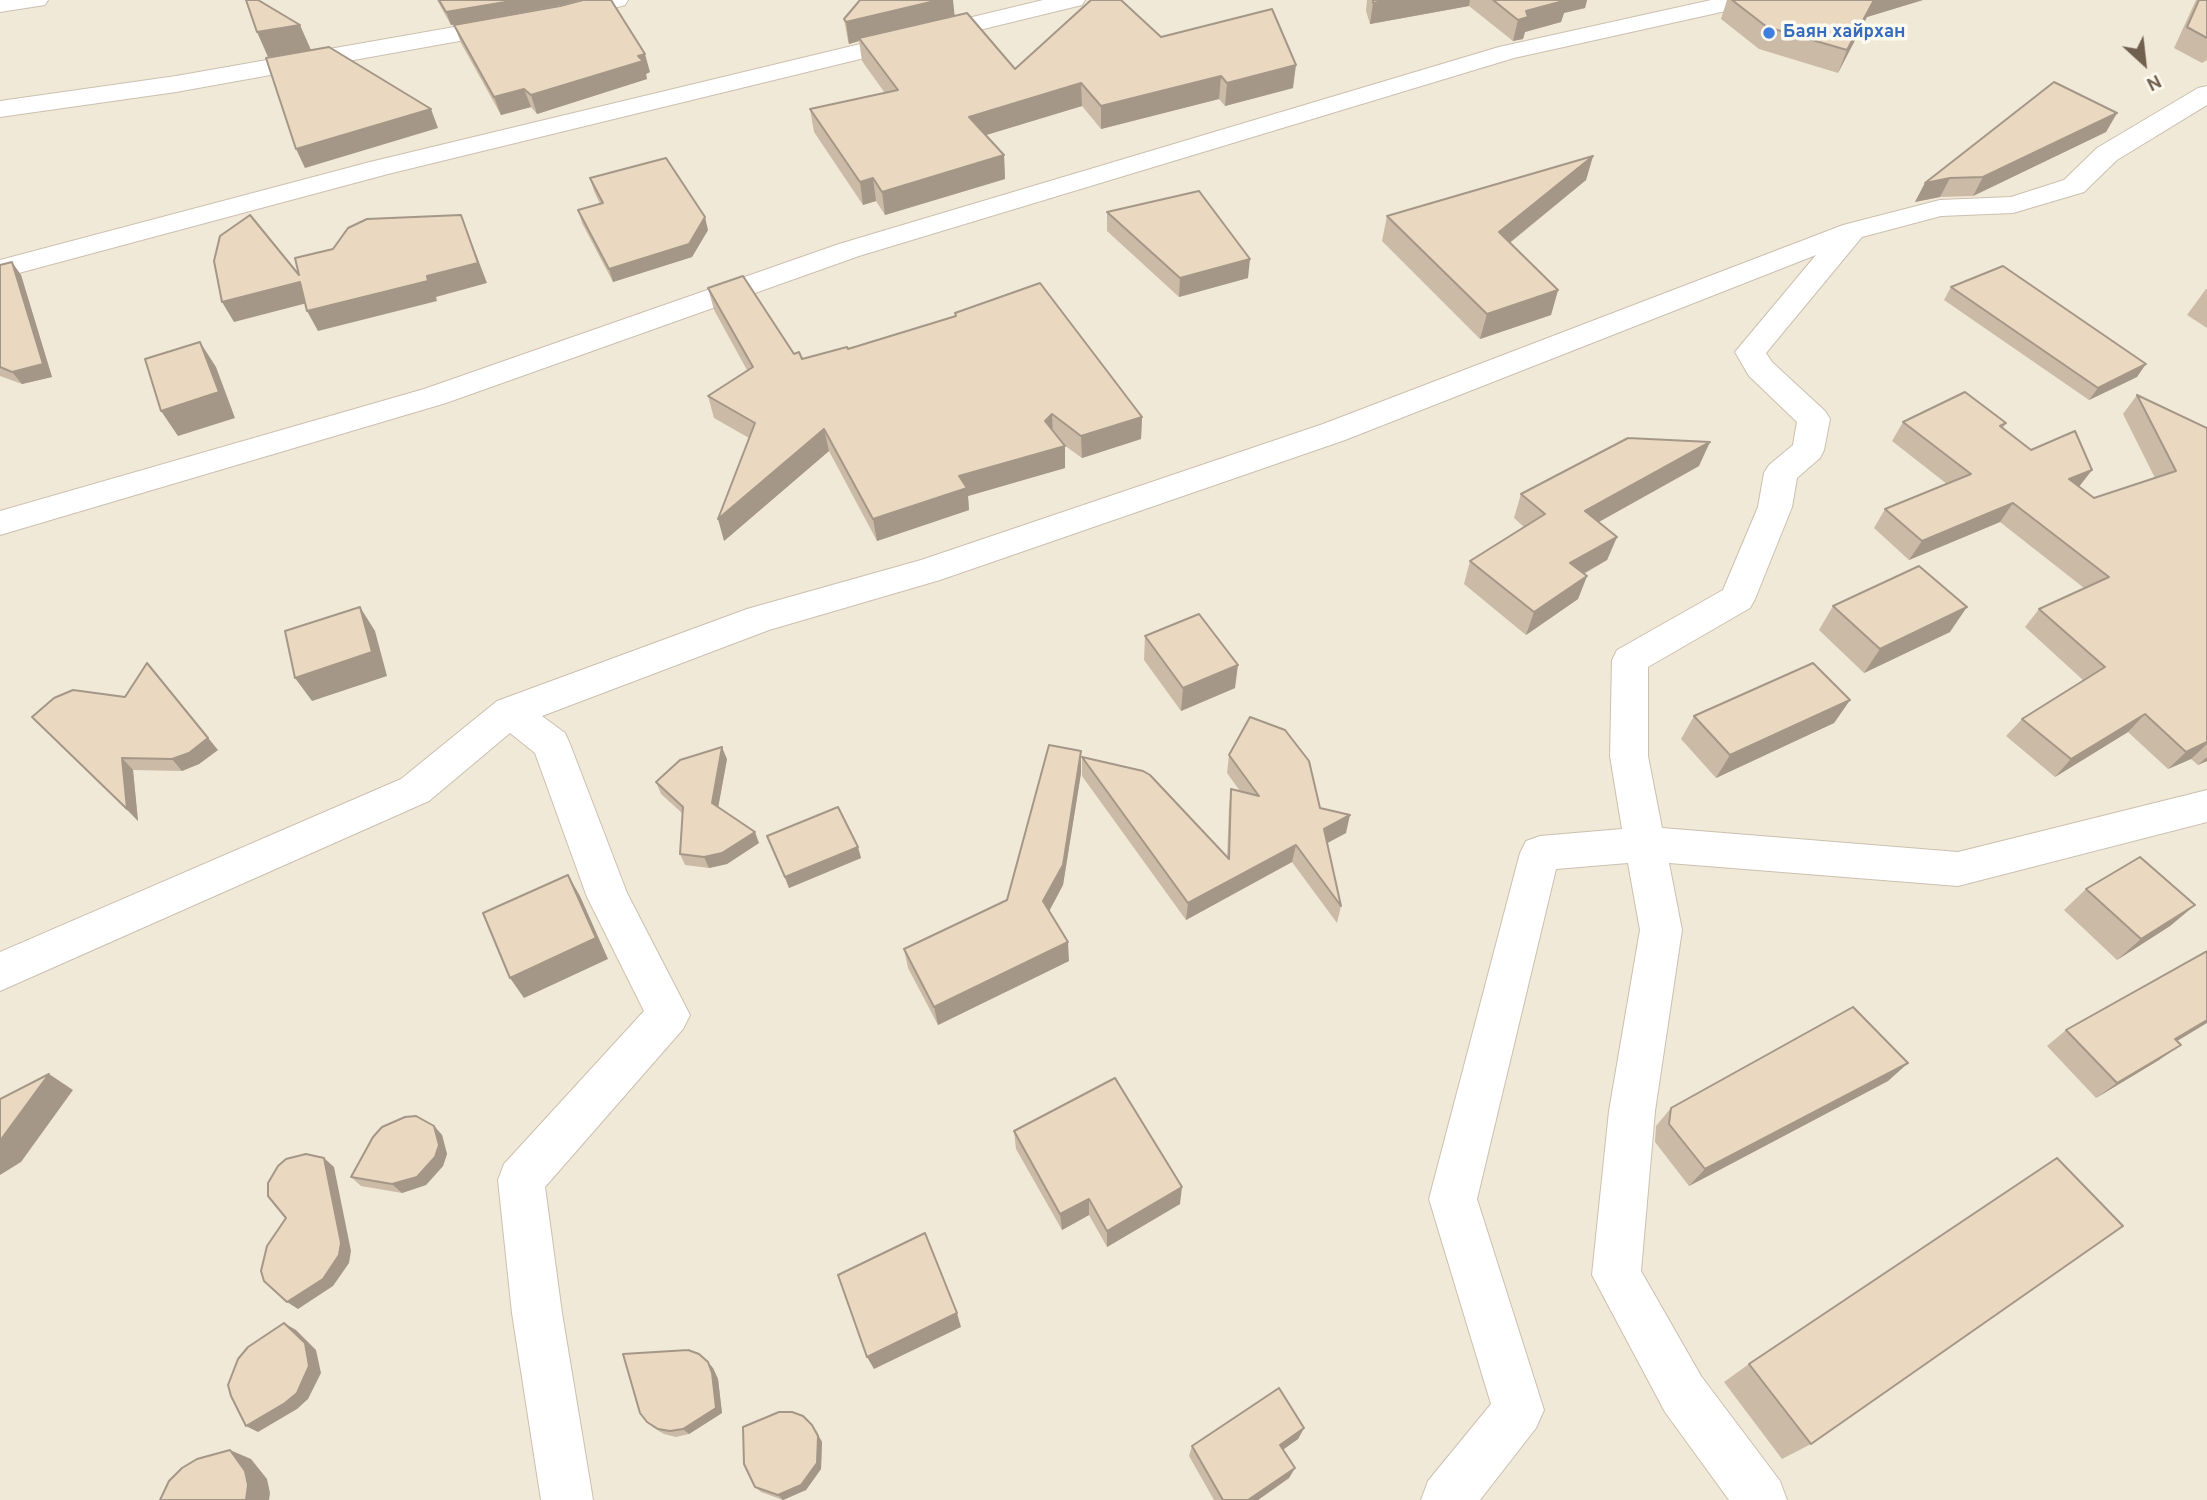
<!DOCTYPE html>
<meta charset="utf-8">
<style>
body{margin:0}
#map{position:relative;width:2207px;height:1500px;overflow:hidden;background:#faf6e8;font-family:Overpass,sans-serif}
canvas{display:block}
.north{position:absolute;left:2109px;top:28px;width:70px;height:70px;-webkit-text-stroke:5px #fdfaef;paint-order:stroke;rotate:153deg;font-size:19px;font-weight:700;line-height:28px;text-align:center;color:#72604f}
.north::after{content:'';display:block;margin:auto;width:24px;height:32px;background:#72604f;clip-path:polygon(50% 0,100% 100%,50% 72%,0 100%)}
</style>
<div id="map">
<canvas width="2207" height="1500"></canvas>
<div class="north">N</div>
</div>
<script>
const ctx = document.querySelector('canvas').getContext('2d');
ctx.lineJoin = 'round';
function paint(path, color) { ctx.fillStyle = color; ctx.fill(path, 'evenodd'); }
const poly = rows => new Path2D(rows.map(r => 'M' + r).join(''));
function trace(path, color, width, dash) { ctx.strokeStyle = color; ctx.lineWidth = width; ctx.lineCap = dash ? 'butt' : 'round'; ctx.setLineDash(dash || []); ctx.stroke(path); }
function drawText(font, color, halo, rows, align = 'center') {
  ctx.font = font + ' Overpass,sans-serif'; ctx.lineWidth = 7; ctx.setLineDash([]); ctx.textBaseline = 'middle'; ctx.strokeStyle = halo; ctx.fillStyle = color; for (const [text, x, y, turn = 0] of rows) {
    ctx.save(); ctx.translate(x, y); ctx.rotate((+turn || 0) * Math.PI / 180); ctx.textAlign = isNaN(turn) ? turn : align; if (halo) ctx.strokeText(text, 0, 0); ctx.fillText(text, 0, 0); ctx.restore();
  }
}
paint(poly([
 [0,0,2207,0,2207,1500,0,1500]
]), '#f1e9d7');
const minor = poly([
 [0,0,48,0,45,5,0,12,0,0],
 [590,0,628,0,625,5,565,22,176,92,0,117,0,101,176,76,562,8,590,0],
 [1043,0,1085,0,1082,5,388,174,0,278,0,260,370,162,1043,0],
 [1711,0,1756,0,1753,5,1744,7,1514,58,859,256,446,403,0,535,0,511,424,389,839,244,1499,47,1711,0],
 [2207,86,2207,105,2117,160,2084,192,2013,213,1941,216,1862,237,1766,353,1772,362,1825,411,1830,419,1824,450,1820,458,1797,478,1792,507,1755,599,1750,608,1648,667,1648,756,1662,828,1958,852,2207,790,2207,822,1958,886,1669,863,1682,930,1655,1111,1641,1271,1701,1376,1780,1481,1787,1500,1729,1500,1665,1412,1592,1275,1609,1111,1640,930,1628,863,1556,869,1477,1199,1544,1410,1536,1428,1480,1500,1421,1500,1428,1481,1491,1404,1429,1199,1520,853,1526,841,1540,836,1622,829,1610,756,1612,660,1617,650,1723,590,1758,507,1764,473,1769,465,1793,445,1797,422,1749,376,1735,352,1816,255,1345,440,940,580,769,630,542,716,565,733,570,744,627,893,690,1015,683,1029,545,1187,562,1313,593,1500,541,1500,512,1313,498,1180,504,1164,644,1011,587,897,535,753,510,733,429,801,0,991,0,952,401,779,497,701,747,609,921,560,1323,424,1843,225,1940,200,2011,197,2064,180,2097,148,2198,88,2207,86]
]);
trace(minor, '#ccbfaf', 2);
paint(minor, '#fff');
paint(poly([
 [437,0,580,0,561,5,451,25],
 [1367,0,1587,0,1585,8,1564,13,1561,22,1525,32,1523,39,1513,41,1469,6,1370,24,1366,11],
 [1727,0,1923,0,1867,17,1838,73,1759,49,1721,19],
 [2196,0,2207,0,2207,60,2202,63,2174,48],
 [560,6,650,72,646,74,647,79,537,114,531,107,501,115,461,43,454,25],
 [954,16,1015,69,1161,37,1293,88,1225,106,1219,99,1101,129,1082,106,985,135,1004,155,1005,179,885,215,876,201,863,205,814,132,810,109,885,93,862,61,859,41,849,44,848,41,844,19],
 [2117,113,2106,132,1973,196,1940,197,1915,202,1925,183],
 [1593,156,1586,180,1510,243,1558,290,1551,315,1480,339,1382,241,1387,216],
 [590,178,708,230,692,257,613,282,582,223,578,210,600,204,594,191],
 [1107,212,1248,278,1179,297,1107,231],
 [0,265,21,275,52,377,22,384,0,376],
 [1951,287,2137,377,2089,400,1944,300],
 [708,288,802,359,848,349,955,316,955,313,1142,417,1141,439,1082,458,1064,445,1065,468,968,496,969,510,877,541,829,451,724,541,749,438,714,418,708,396,747,370,714,310],
 [2206,289,2207,289,2207,328,2187,315],
 [2137,395,2207,428,2207,761,2198,765,2191,759,2168,769,2128,732,2055,777,2006,736,2022,719,2084,681,2025,627,2039,609,2084,588,2000,522,1909,560,1874,528,1885,509,1947,484,1892,441,1903,422,2006,423,2003,428,2031,450,2092,470,2079,487,2094,498,2155,478,2123,414],
 [1699,466,1599,522,1617,537,1607,560,1584,574,1587,576,1578,599,1526,635,1464,584,1470,561,1524,527,1514,518,1521,494],
 [1833,606,1950,632,1864,673,1819,630],
 [1145,636,1235,688,1181,711,1144,660],
 [1850,700,1834,723,1716,778,1681,739,1694,716],
 [32,717,218,750,199,764,182,771,133,770,138,821],
 [1081,751,1081,773,1063,885,1049,911,1069,961,938,1025,908,968,904,949,1007,900],
 [1229,755,1320,808,1346,833,1327,843,1341,906,1337,923,1292,862,1186,920,1082,776,1082,757,1227,858,1229,808,1231,789,1240,791,1227,773],
 [727,759,718,807,759,843,727,864,709,868,685,865,680,854,682,813,661,794,656,782],
 [767,836,858,847,861,858,789,888],
 [2086,889,2195,905,2170,926,2117,960,2064,910],
 [2066,1030,2177,1041,2159,1060,2096,1098,2047,1046],
 [1908,1063,1888,1081,1689,1186,1655,1142,1656,1126,1671,1108],
 [434,1126,442,1135,447,1154,443,1166,426,1185,402,1193,361,1186,351,1177],
 [1014,1131,1180,1204,1107,1247,1089,1215,1062,1230,1016,1149],
 [1749,1364,1811,1444,1782,1459,1724,1382],
 [713,1368,718,1379,722,1413,689,1434,676,1437,664,1434,654,1428,647,1422],
 [1304,1428,1298,1439,1283,1450,1295,1468,1289,1478,1258,1500,1214,1500,1189,1456,1192,1446],
 [816,1430,822,1442,821,1469,806,1490,783,1500,761,1492,755,1487]
]), '#cabaa6');
paint(poly([
 [517,0,580,0,561,5,451,25,446,12],
 [939,0,953,0,955,19,859,38,859,41,849,44,846,22],
 [1388,0,1470,0,1469,6,1370,24,1373,3],
 [1556,0,1587,0,1585,8,1564,13,1561,22,1525,32,1523,39,1513,41,1518,20,1526,11],
 [1874,0,1923,0,1867,17,1838,73,1847,50],
 [300,25,311,50,268,57,257,32],
 [645,54,650,72,646,74,647,79,537,114,531,95],
 [1296,65,1293,88,1225,106,1227,83],
 [1221,76,1219,99,1101,129,1101,106],
 [1081,83,1082,106,970,140,969,117],
 [524,89,531,107,501,115,494,97],
 [431,109,438,128,305,168,296,149],
 [2117,113,2106,132,1973,196,1983,177],
 [1004,155,1005,179,885,215,882,192],
 [1593,156,1586,180,1493,256,1499,232],
 [873,178,876,201,863,205,860,182],
 [1950,178,1940,197,1915,202,1925,183],
 [461,215,487,283,436,297,437,301,318,331,307,311,427,276],
 [705,217,708,230,692,257,613,282,609,269],
 [1250,259,1248,278,1179,297,1180,278],
 [12,262,21,275,52,377,22,384,12,372],
 [300,282,311,302,234,322,222,302],
 [1558,290,1551,315,1480,339,1487,314],
 [200,342,216,367,235,418,178,436,161,411],
 [2146,364,2137,377,2089,400,2098,388],
 [1052,414,1053,436,1045,421],
 [1142,417,1141,439,1082,458,1081,436],
 [824,429,829,451,724,541,718,519],
 [1710,442,1699,466,1577,534,1585,511],
 [1065,446,1065,468,968,496,969,510,877,541,873,519,959,476],
 [2092,470,2077,489,2069,479],
 [2013,503,2000,522,1909,560,1922,541],
 [1617,537,1607,560,1561,586,1570,563],
 [1587,576,1578,599,1526,635,1534,612],
 [360,607,375,631,387,676,312,701,295,678],
 [1967,607,1950,632,1864,673,1880,649],
 [147,663,218,750,199,764,182,771,172,759],
 [1238,665,1235,688,1181,711,1183,688],
 [1850,700,1834,723,1716,778,1730,755],
 [2145,714,2128,732,2055,777,2071,759],
 [2207,742,2207,744,2191,759,2168,769,2186,752],
 [722,747,727,759,717,814,712,803],
 [1081,751,1081,773,1063,885,1044,921,1043,901],
 [2207,757,2207,761,2198,765],
 [122,758,133,770,138,821,127,809],
 [1350,815,1346,833,1320,847,1324,829],
 [755,832,759,843,727,864,709,868,704,857],
 [1296,845,1292,862,1186,920,1188,903],
 [858,847,861,858,789,888,785,877],
 [568,875,580,896,608,959,524,998,510,978],
 [2195,905,2170,926,2117,960,2141,939],
 [1068,942,1069,961,938,1025,934,1007],
 [2207,1020,2207,1023,2154,1055,2175,1039],
 [2181,1045,2159,1060,2096,1098,2117,1083],
 [1908,1063,1888,1081,1689,1186,1705,1169],
 [49,1074,73,1090,21,1162,0,1175,0,1141],
 [434,1126,442,1135,447,1154,443,1166,426,1185,402,1193,392,1184],
 [324,1158,334,1167,351,1251,349,1263,333,1286,298,1309,287,1302],
 [1182,1187,1180,1204,1107,1247,1107,1231],
 [1089,1199,1089,1215,1062,1230,1060,1214],
 [957,1313,961,1327,874,1369,867,1357],
 [284,1323,296,1330,316,1350,321,1373,308,1399,297,1409,258,1432,246,1426],
 [708,1362,713,1368,718,1379,722,1413,689,1434,683,1429],
 [812,1425,822,1442,821,1469,806,1490,783,1500,778,1495],
 [1304,1428,1298,1439,1275,1455,1280,1445],
 [230,1450,251,1459,267,1479,270,1493,269,1500,246,1500],
 [1295,1468,1289,1478,1258,1500,1248,1500]
]), '#a49787');
const building = poly([
 [246,0,258,0,300,25,257,32,246,0],
 [439,0,517,0,446,12,439,0],
 [583,0,611,0,645,54,638,56,643,61,531,95,524,89,494,97,454,25,560,6,583,0],
 [860,0,939,0,846,22,844,19,860,0],
 [1091,0,1121,0,1161,37,1272,9,1296,65,1227,83,1221,76,1101,106,1081,83,969,117,1004,155,882,192,873,178,860,182,810,109,898,90,859,38,967,13,1015,69,1091,0],
 [1373,0,1388,0,1373,3,1373,0],
 [1493,0,1567,0,1526,11,1528,17,1518,20,1493,0],
 [1732,0,1874,0,1847,50,1767,27,1732,0],
 [2199,0,2207,0,2207,38,2187,27,2199,0],
 [329,47,431,109,296,149,266,58,329,47],
 [2054,82,2117,113,1983,177,1950,178,1925,183,2054,82],
 [1593,156,1499,232,1558,290,1487,314,1387,216,1593,156],
 [666,158,705,217,689,244,609,269,578,210,603,203,590,178,666,158],
 [1199,191,1250,259,1180,278,1107,212,1199,191],
 [250,215,299,275,295,258,333,249,348,228,367,219,461,215,478,263,427,276,428,281,307,311,300,282,222,302,214,261,220,236,250,215],
 [12,262,43,364,12,372,0,367,0,265,12,262],
 [2003,266,2146,364,2098,388,1951,287,2003,266],
 [743,276,794,354,799,352,802,359,847,347,848,349,956,316,955,313,1040,283,1142,417,1081,436,1052,414,1045,421,1065,446,959,476,967,488,873,519,824,429,718,519,755,423,708,396,753,367,708,288,743,276],
 [200,342,219,392,161,411,145,359,200,342],
 [1965,392,2006,423,2000,426,2031,450,2075,431,2092,470,2069,479,2094,498,2176,471,2137,395,2207,428,2207,742,2186,752,2145,714,2071,759,2022,719,2105,667,2039,609,2109,577,2013,503,1922,541,1885,509,1971,474,1903,422,1965,392],
 [1628,438,1710,442,1585,511,1617,537,1570,563,1587,576,1534,612,1470,561,1545,514,1521,494,1628,438],
 [1919,566,1967,607,1880,649,1833,606,1919,566],
 [360,607,372,652,295,678,285,631,360,607],
 [1199,614,1238,665,1183,688,1145,636,1199,614],
 [147,663,208,738,189,753,172,759,122,758,127,809,32,717,54,698,73,690,125,697,147,663],
 [1813,663,1850,700,1730,755,1694,716,1813,663],
 [1250,717,1285,730,1309,761,1320,808,1350,815,1324,829,1341,906,1296,845,1188,903,1082,757,1143,771,1150,775,1229,859,1231,789,1259,796,1229,755,1250,717],
 [1049,745,1081,751,1063,865,1043,901,1068,942,934,1007,904,949,1007,900,1049,745],
 [722,747,712,803,755,832,722,853,704,857,680,854,683,807,656,782,680,760,722,747],
 [838,807,858,847,785,877,767,836,838,807],
 [2140,857,2195,905,2141,939,2086,889,2140,857],
 [568,875,596,938,510,978,483,913,568,875],
 [2207,951,2207,1020,2175,1039,2181,1045,2117,1083,2066,1030,2207,951],
 [1853,1007,1908,1063,1705,1169,1669,1124,1671,1108,1853,1007],
 [49,1074,0,1141,0,1099,49,1074],
 [1115,1078,1182,1187,1107,1231,1089,1199,1060,1214,1014,1131,1115,1078],
 [416,1116,434,1126,439,1145,435,1157,417,1177,392,1184,351,1177,373,1137,382,1127,405,1117,416,1116],
 [306,1154,324,1158,341,1243,339,1255,323,1279,287,1302,264,1281,261,1271,267,1246,286,1218,268,1196,268,1183,278,1166,286,1159,306,1154],
 [2057,1158,2123,1226,1811,1444,1749,1364,2057,1158],
 [925,1233,957,1313,867,1357,838,1275,925,1233],
 [284,1323,305,1343,309,1366,297,1393,285,1403,246,1426,231,1396,228,1385,238,1359,248,1347,284,1323],
 [688,1350,699,1354,708,1362,712,1373,716,1408,683,1429,670,1431,658,1429,647,1422,640,1413,623,1354,688,1350],
 [1279,1388,1304,1428,1280,1445,1295,1468,1248,1500,1223,1500,1192,1446,1279,1388],
 [779,1412,792,1412,803,1416,812,1425,818,1436,817,1463,801,1485,778,1495,755,1487,744,1464,743,1427,779,1412],
 [230,1450,245,1471,248,1485,246,1500,160,1500,169,1481,182,1468,197,1459,230,1450]
]);
paint(building, '#ebd8c1');
trace(building, '#a49787', 2);
for (const [x, y, r, color] of [
 [1769,33,7,"#3f7fe0"]
]) { const dot = new Path2D(); dot.arc(x, y, r, 0, 2 * Math.PI); ctx.fillStyle = color; ctx.fill(dot); trace(dot, '#fdfaef', 2.5); }
drawText('bold 18px', '#366cbe', '#fdfaef', [
 ["Баян хайрхан",1783,33]
], 'left');
</script>
